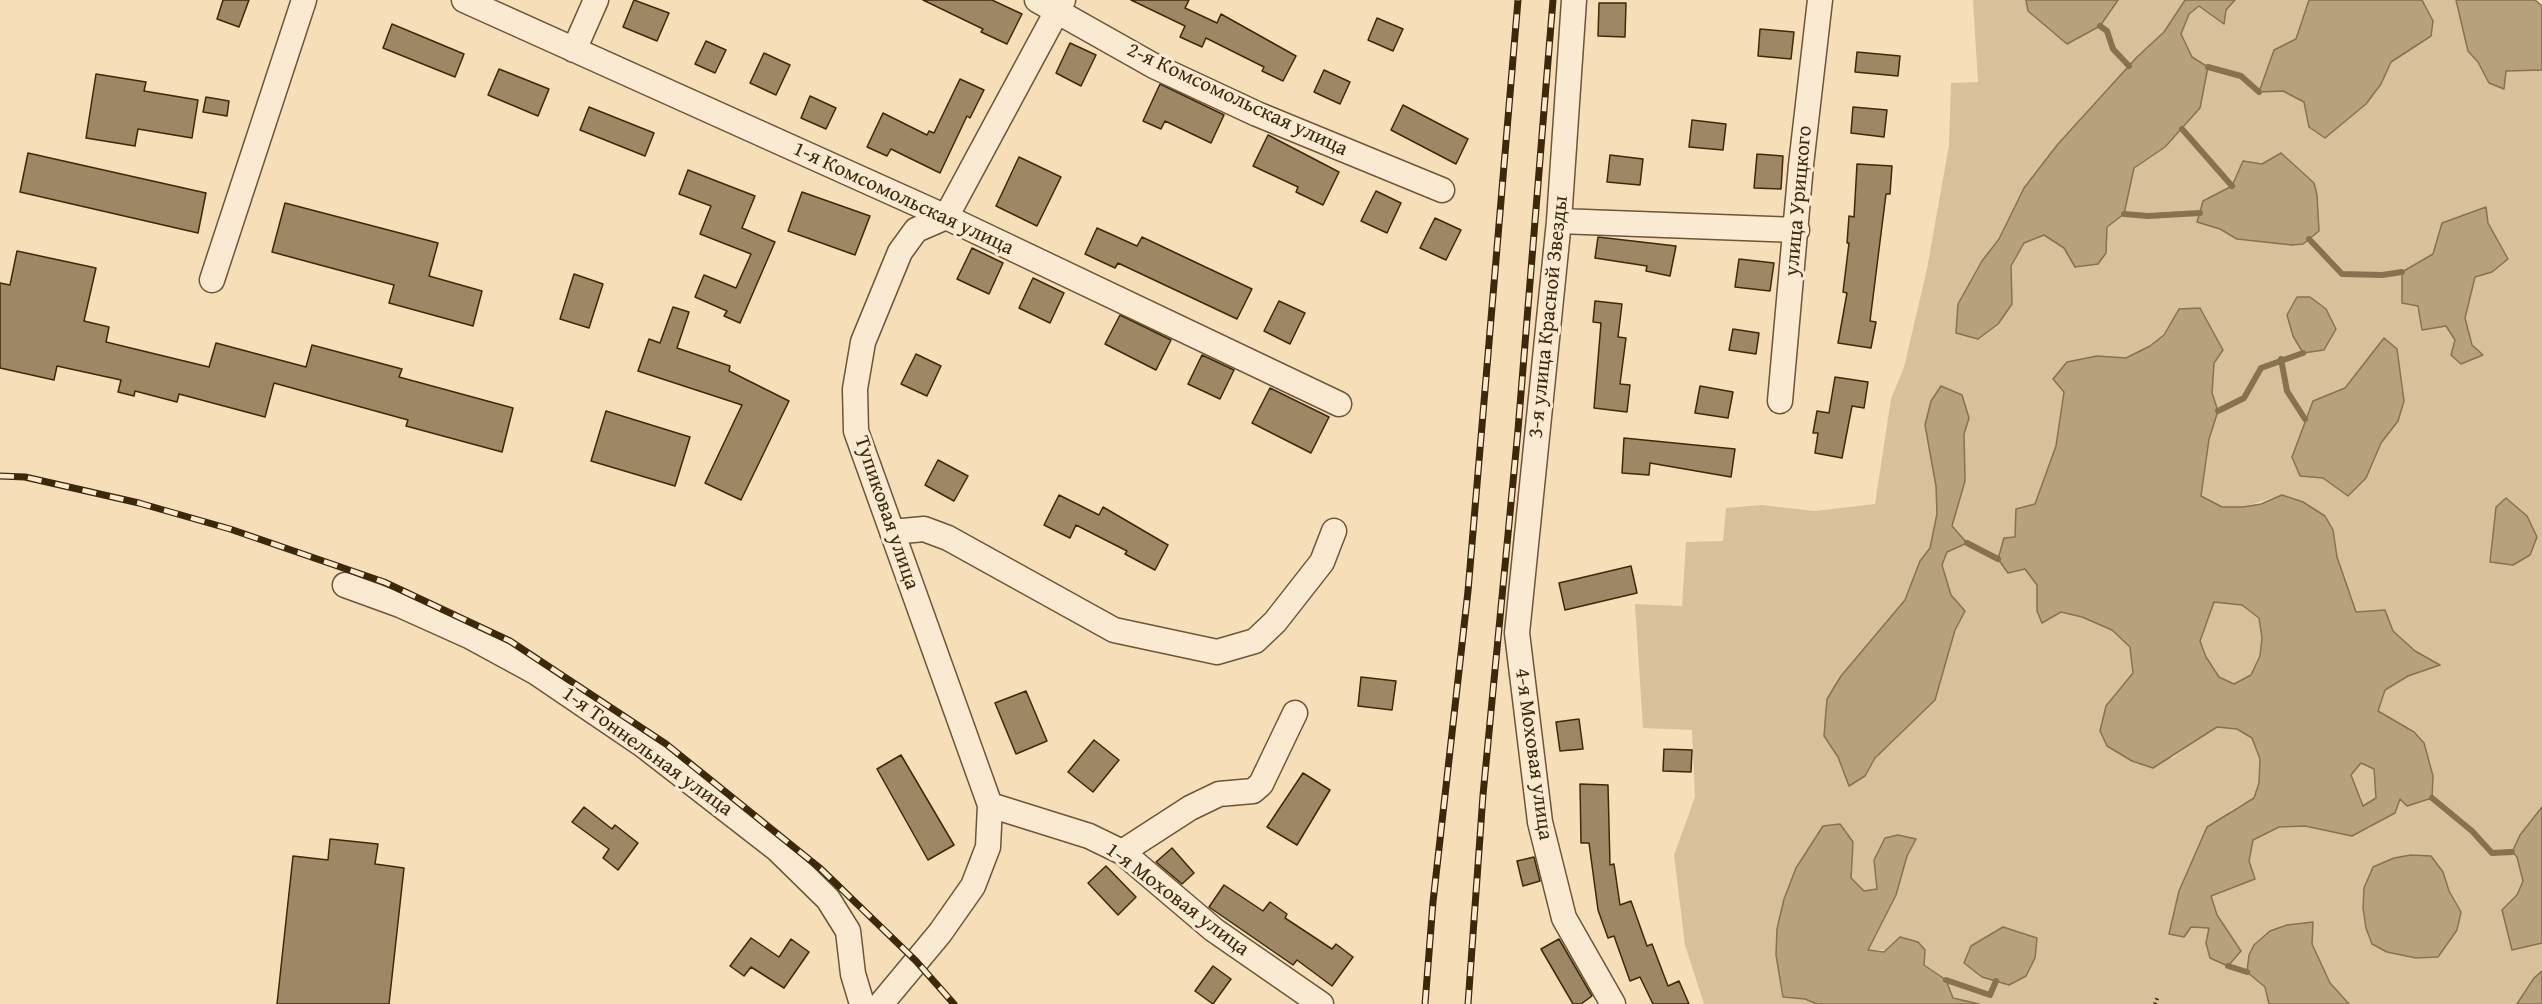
<!DOCTYPE html>
<meta charset="utf-8">
<style>
body{margin:0}
canvas{display:block;background:#f6dfb8}
</style>
<canvas width="2542" height="1004"></canvas>
<script>
const ctx = document.querySelector('canvas').getContext('2d');
ctx.lineJoin = 'round';
function paint(path, color) { ctx.fillStyle = color; ctx.fill(path, 'evenodd'); }
const poly = rows => new Path2D(rows.map(r => 'M' + r).join(''));
function trace(path, color, width, dash) { ctx.strokeStyle = color; ctx.lineWidth = width; ctx.lineCap = dash ? 'butt' : 'round'; ctx.setLineDash(dash || []); ctx.stroke(path); }
function drawText(font, color, halo, rows, align = 'center') {
  ctx.font = font + ' "Gentium Book Plus",serif'; ctx.lineWidth = 6; ctx.setLineDash([]); ctx.textBaseline = 'middle'; ctx.strokeStyle = halo; ctx.fillStyle = color; for (const [text, x, y, turn = 0] of rows) {
    ctx.save(); ctx.translate(x, y); ctx.rotate((+turn || 0) * Math.PI / 180); ctx.textAlign = isNaN(turn) ? turn : align; if (halo) ctx.strokeText(text, 0, 0); ctx.fillText(text, 0, 0); ctx.restore();
  }
}
paint(poly([
 [1973,0,2026,0,2028,11,2067,44,2100,26,2118,0,2185,0,2164,32,2137,57,2058,144,2024,188,1999,239,1982,261,2012,304,2011,266,2024,243,2044,235,2064,248,2107,227,2124,214,2134,167,2165,147,2200,108,2192,57,2181,34,2189,14,2199,6,2224,23,2226,10,2235,0,2309,0,2296,39,2265,77,2260,92,2283,91,2304,102,2309,127,2325,137,2381,84,2391,62,2431,36,2422,0,2456,0,2468,51,2478,62,2489,83,2506,71,2542,70,2542,807,2535,815,2517,857,2523,882,2517,895,2502,911,2509,932,2531,945,2542,943,2542,971,2534,978,2517,1004,2349,1004,2330,983,2312,944,2313,923,2287,925,2270,931,2254,945,2249,955,2247,972,2265,987,2269,1004,1979,1004,1953,998,1946,980,1924,965,1925,950,1868,950,1896,895,1907,856,1915,839,1875,879,1878,889,1864,891,1851,878,1850,868,1823,826,1796,868,1777,929,1805,999,1817,1004,1704,1004,1685,945,1674,855,1695,797,1692,730,1643,728,1635,604,1682,606,1686,542,1723,541,1726,508,1761,505,1815,511,1875,504,1891,399,1904,367,1927,269,1949,145,1951,83,1978,82],
 [2281,153,2314,183,2319,231,2303,244,2292,245,2237,239,2220,229,2197,222,2203,201,2232,186],
 [2486,207,2488,223,2508,259,2492,272,2475,277,2470,294,2465,318,2472,345,2482,355,2455,340,2446,326,2422,330,2418,306,2402,272,2433,254,2442,223],
 [2200,308,2210,328,2214,363,2212,393,2218,411,2209,439,2200,496,2222,507,2243,507,2282,495,2333,530,2337,557,2356,612,2385,610,2393,631,2415,651,2439,664,2408,676,2385,690,2378,711,2392,720,2373,826,2352,836,2305,826,2279,827,2253,840,2249,861,2211,896,2217,915,2241,951,2209,928,2191,927,2170,934,2179,891,2186,875,2231,810,2254,798,2259,783,2260,759,2252,738,2237,728,2217,727,2172,758,2107,746,2100,730,2106,706,2133,673,2130,647,2112,630,2082,617,2061,612,2037,611,2037,585,2004,538,2015,537,2035,504,2056,446,2064,392,2053,378,2067,362,2097,356,2126,358,2150,346,2164,335,2179,309],
 [2384,338,2397,349,2404,401,2398,421,2381,443,2366,478,2292,457,2313,401,2345,388],
 [1941,386,1969,418,1964,434,1965,481,1942,565,1951,595,1965,611,1955,630,1935,700,1875,758,1865,776,1849,785,1838,757,1841,676,1905,600,1920,561,1930,548,1937,515,1931,401],
 [2496,507,2529,555,2513,565,2491,562],
 [2443,872,2449,891,2461,912,2457,930,2438,957,2416,958,2387,952],
 [2003,927,2009,985,1982,977,1986,937],
 [2214,602,2242,605,2259,618,2262,638,2260,656,2251,675,2234,684,2219,677,2206,657,2200,641],
 [2361,763,2374,769,2376,798,2363,806,2351,775]
]), '#d7c09a');
const water = poly([
 [2026,0,2118,0,2100,26,2067,44,2028,11,2026,0],
 [2185,0,2235,0,2226,10,2224,24,2199,6,2189,14,2181,34,2192,57,2208,67,2200,108,2165,147,2134,168,2124,214,2107,227,2106,253,2098,264,2075,267,2064,248,2044,235,2024,243,2011,266,2012,304,1998,324,1978,339,1956,333,1958,304,1982,261,1999,239,2024,188,2058,144,2137,57,2164,32,2185,0],
 [2309,0,2422,0,2433,21,2431,36,2391,62,2381,84,2366,104,2325,138,2309,127,2304,102,2283,91,2259,92,2274,50,2296,39,2309,0],
 [2456,0,2535,0,2542,6,2542,70,2506,71,2504,89,2489,83,2478,62,2468,51,2456,0],
 [2281,153,2314,183,2317,195,2319,231,2303,244,2292,245,2237,239,2220,229,2197,222,2203,201,2232,186,2243,161,2262,164,2281,153],
 [2486,207,2488,223,2508,259,2492,272,2475,277,2465,318,2472,345,2483,355,2461,364,2451,355,2455,340,2446,326,2422,330,2418,306,2402,303,2402,272,2433,254,2442,223,2486,207],
 [2297,297,2310,297,2326,309,2336,329,2324,350,2303,353,2293,336,2287,315,2297,297],
 [2200,308,2223,350,2214,363,2212,393,2218,411,2209,439,2201,496,2222,507,2243,507,2261,504,2282,495,2303,502,2325,516,2333,530,2337,557,2356,612,2385,610,2393,631,2415,651,2440,665,2408,676,2385,690,2378,711,2414,732,2424,743,2433,776,2432,798,2407,806,2400,799,2395,813,2352,836,2305,826,2279,827,2253,840,2249,861,2255,879,2211,896,2217,915,2241,951,2228,966,2210,958,2206,943,2209,928,2191,927,2184,937,2169,934,2179,891,2207,827,2254,798,2259,783,2260,759,2252,738,2237,729,2217,727,2153,768,2132,761,2107,746,2100,731,2106,706,2133,673,2130,647,2112,630,2082,617,2061,612,2042,623,2037,611,2037,585,2025,569,2008,573,1998,559,2004,538,2015,537,2016,509,2035,504,2056,446,2064,392,2053,379,2067,362,2097,356,2126,358,2150,346,2164,335,2179,309,2200,308],
 [2214,602,2242,605,2259,618,2262,638,2260,656,2251,675,2234,684,2219,677,2206,657,2200,641,2214,602],
 [2361,763,2374,769,2376,798,2363,806,2351,775,2361,763],
 [2384,338,2397,349,2404,401,2398,421,2381,443,2366,478,2348,496,2323,478,2300,476,2292,457,2313,401,2345,388,2384,338],
 [1941,386,1962,395,1969,418,1964,434,1965,481,1952,526,1967,543,1947,552,1942,565,1951,595,1965,611,1955,630,1935,700,1875,758,1865,776,1849,786,1838,757,1824,736,1827,699,1841,676,1905,600,1920,561,1930,548,1937,514,1936,486,1925,425,1931,401,1941,386],
 [2506,498,2527,516,2537,537,2530,555,2513,565,2490,562,2496,507,2506,498],
 [2542,807,2542,943,2512,950,2502,910,2517,895,2523,881,2517,857,2512,852,2520,835,2542,807],
 [1840,824,1853,842,1851,878,1864,891,1877,889,1874,860,1885,838,1898,835,1916,839,1907,856,1896,895,1868,950,1884,952,1900,937,1918,942,1925,950,1924,965,1946,980,1953,998,1979,1004,1817,1004,1805,999,1783,997,1776,955,1777,929,1784,899,1796,868,1823,826,1840,824],
 [2411,855,2431,856,2443,872,2449,891,2461,912,2457,930,2438,957,2416,958,2387,952,2372,944,2366,928,2363,908,2364,888,2373,867,2394,858,2411,855],
 [2313,922,2312,944,2330,983,2349,1004,2269,1004,2265,987,2247,972,2249,955,2254,945,2270,931,2287,925,2313,922],
 [2003,927,2037,938,2035,958,2026,976,2009,985,1982,977,1964,963,1971,946,2003,927],
 [2542,971,2542,1004,2517,1004,2534,978,2542,971]
]);
paint(water, '#b7a17d');
trace(water, '#87714f', 1.5);
trace(poly([
 [2100,26,2107,31,2113,49,2129,66],
 [2208,67,2241,76,2259,92],
 [2182,129,2232,186],
 [2124,214,2148,216,2200,213],
 [2309,239,2342,274,2382,275,2402,272],
 [2281,359,2287,391,2305,419],
 [2218,411,2244,398,2261,368,2303,353],
 [1967,543,1998,559],
 [2432,798,2472,831,2492,853,2512,852],
 [2228,966,2247,972],
 [1946,980,1990,995,1996,981]
]), '#87714f', 6);
const building = poly([
 [223,0,249,0,239,27,217,19,223,0],
 [634,0,669,13,657,41,623,27,634,0],
 [923,0,992,0,1022,14,1007,44,981,32,983,29,923,0],
 [1131,0,1189,0,1185,8,1217,23,1221,14,1296,56,1283,81,1262,71,1264,67,1206,38,1202,47,1180,37,1185,26,1131,0],
 [1599,3,1626,3,1625,37,1598,36,1599,3],
 [1377,18,1403,29,1393,51,1368,40,1377,18],
 [392,24,464,54,455,77,383,48,392,24],
 [1760,29,1794,32,1791,59,1758,56,1760,29],
 [706,41,726,50,715,73,695,64,706,41],
 [1070,43,1096,55,1081,86,1056,73,1070,43],
 [1857,52,1900,56,1898,76,1855,72,1857,52],
 [764,53,790,65,776,95,750,83,764,53],
 [499,69,549,89,538,116,488,95,499,69],
 [1324,70,1350,82,1340,104,1314,92,1324,70],
 [96,74,146,82,144,91,198,100,192,138,138,129,135,146,86,138,96,74],
 [960,79,984,90,970,118,967,116,940,173,891,149,887,156,867,147,883,113,927,135,929,131,934,133,960,79],
 [1160,84,1224,115,1211,143,1165,121,1161,129,1143,121,1160,84],
 [810,96,836,108,826,129,801,118,810,96],
 [206,97,229,101,227,116,203,112,206,97],
 [1403,105,1468,139,1456,164,1391,130,1403,105],
 [589,107,654,133,645,156,580,130,589,107],
 [1853,107,1887,110,1884,137,1851,133,1853,107],
 [1692,120,1726,124,1723,150,1689,147,1692,120],
 [1268,135,1339,172,1323,205,1296,192,1298,187,1253,166,1268,135],
 [28,153,206,193,198,233,20,192,28,153],
 [1757,154,1783,156,1781,189,1754,188,1757,154],
 [1610,155,1643,159,1640,185,1607,182,1610,155],
 [1019,157,1061,177,1037,226,996,206,1019,157],
 [1857,164,1892,166,1890,194,1886,194,1870,321,1876,322,1871,348,1838,343,1847,293,1843,292,1849,243,1847,243,1849,216,1854,217,1857,164],
 [688,170,755,196,742,228,775,242,740,323,724,316,727,311,695,297,704,275,736,288,751,254,700,234,711,206,679,194,688,170],
 [1376,191,1401,203,1387,233,1361,221,1376,191],
 [802,192,870,216,855,255,788,231,802,192],
 [285,203,438,243,429,276,482,291,473,326,389,303,394,285,272,252,285,203],
 [1435,218,1461,230,1446,260,1420,248,1435,218],
 [1097,228,1137,246,1142,237,1252,289,1237,319,1118,263,1115,268,1085,254,1097,228],
 [1598,237,1676,246,1670,276,1646,271,1647,266,1595,258,1598,237],
 [972,248,1003,263,989,294,957,279,972,248],
 [17,251,96,268,84,321,109,327,106,342,209,367,216,343,306,367,312,345,402,369,399,377,513,408,502,452,406,426,408,420,274,383,265,417,179,394,177,402,135,391,134,396,118,392,121,380,57,366,54,380,0,368,0,283,10,285,17,251],
 [1739,259,1774,263,1770,291,1735,287,1739,259],
 [574,274,603,284,589,328,560,319,574,274],
 [1033,278,1064,293,1050,323,1019,308,1033,278],
 [1279,301,1305,313,1290,344,1264,331,1279,301],
 [1595,301,1622,304,1618,337,1626,338,1620,384,1630,385,1627,412,1594,408,1601,323,1593,322,1595,301],
 [673,307,689,312,677,348,730,366,729,371,789,401,741,500,705,483,742,405,638,371,649,339,660,343,673,307],
 [1120,315,1171,340,1156,370,1105,344,1120,315],
 [1733,329,1759,333,1756,354,1729,350,1733,329],
 [916,354,941,366,927,396,901,384,916,354],
 [1202,355,1234,370,1220,399,1188,384,1202,355],
 [1835,377,1868,382,1864,408,1852,406,1842,458,1815,453,1818,433,1813,433,1817,411,1829,413,1835,377],
 [1700,386,1733,392,1728,418,1695,413,1700,386],
 [1270,388,1329,417,1311,453,1252,423,1270,388],
 [606,411,690,437,675,486,591,461,606,411],
 [1624,438,1735,449,1731,477,1650,463,1649,475,1622,473,1624,438],
 [938,460,968,476,954,501,925,485,938,460],
 [1059,495,1099,515,1103,507,1168,545,1155,570,1125,554,1127,551,1076,525,1070,538,1044,525,1059,495],
 [1631,566,1637,593,1565,610,1559,583,1631,566],
 [1361,677,1396,681,1392,710,1358,706,1361,677],
 [1026,691,1047,741,1016,754,995,703,1026,691],
 [1579,719,1583,749,1560,751,1556,722,1579,719],
 [1094,740,1119,760,1093,792,1068,772,1094,740],
 [1664,749,1692,750,1691,772,1663,771,1664,749],
 [901,755,954,845,928,860,877,769,901,755],
 [1303,773,1330,790,1297,845,1267,827,1303,773],
 [1580,784,1608,785,1610,865,1614,864,1620,905,1631,901,1647,946,1652,944,1668,986,1679,981,1689,1004,1653,1004,1640,977,1630,981,1614,936,1608,938,1598,910,1589,843,1581,843,1580,784],
 [584,807,612,829,615,825,638,843,618,870,603,858,609,849,572,822,584,807],
 [330,839,378,844,375,864,404,868,389,1004,277,1004,293,856,328,860,330,839],
 [1172,848,1194,873,1182,884,1156,862,1172,848],
 [1534,857,1540,881,1523,886,1517,861,1534,857],
 [1106,866,1136,897,1118,915,1088,883,1106,866],
 [1224,885,1263,911,1270,902,1287,914,1285,918,1332,949,1336,944,1353,957,1332,986,1297,960,1293,965,1209,907,1224,885],
 [751,938,779,957,791,939,809,952,784,988,751,967,744,976,730,966,751,938],
 [1559,939,1592,996,1581,1004,1573,1004,1541,949,1559,939],
 [1213,966,1231,979,1213,1004,1195,991,1213,966]
]);
paint(building, '#9e8764');
trace(building, '#3e280a', 1.5);
const minor = poly([
 [464,0,946,217,1339,404],
 [1037,0,1154,66,1257,114,1442,190],
 [1574,0,1559,221,1517,633,1540,822,1564,918,1613,1004],
 [574,50,596,0],
 [1559,221,1797,230],
 [212,280,304,0],
 [1780,401,1801,165,1820,0],
 [892,532,924,529,948,538,1114,630,1217,652,1255,641,1275,622,1322,562,1334,531],
 [345,585,400,605,469,636,537,673,643,745,777,849,828,899,848,931,853,974,862,1004],
 [990,805,1089,836,1122,852,1214,930,1321,1004],
 [1122,852,1190,808,1219,794,1253,791,1261,784,1295,713],
 [881,1004,940,933,973,886,988,847,990,805,856,431,855,389,863,342,900,252,916,230,946,217,1063,0]
]);
trace(minor, '#6c5636', 27);
trace(poly([
 [2155,1004,2158,996]
]), '#3e280a', 4, [1.5, 3]);
trace(minor, '#f9ead1', 24);
const rail = poly([
 [0,476,25,477,139,503,230,529,384,582,510,641,666,744,821,869,916,961,954,1004],
 [1425,1004,1433,902,1468,591,1518,0],
 [1468,1004,1483,795,1518,430,1553,0]
]);
trace(rail, '#3e280a', 7);
trace(rail, '#f9ead1', 4.5, [14]);
drawText('21px', '#3e280a', '#f9ead1', [
 ["2-я Комсомольская улица",1237,100,25],
 ["1-я Комсомольская улица",903,199,25],
 ["улица Урицкого",1799,201,-85],
 ["3-я улица Красной Звезды",1549,317,-84],
 ["Тупиковая улица",886,513,71],
 ["1-я Тоннельная улица",647,752,36],
 ["4-я Моховая улица",1533,754,82],
 ["1-я Моховая улица",1177,900,37]
]);
</script>
